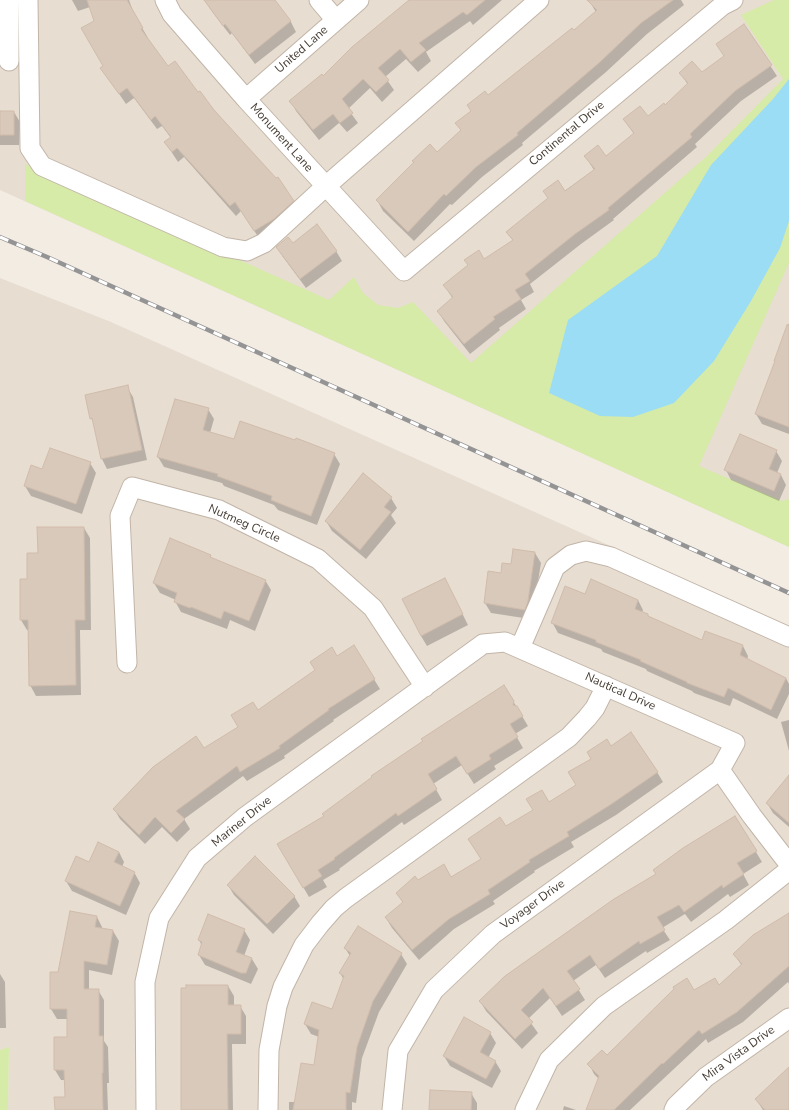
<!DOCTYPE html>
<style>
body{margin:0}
canvas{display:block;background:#f3ece3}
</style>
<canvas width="789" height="1110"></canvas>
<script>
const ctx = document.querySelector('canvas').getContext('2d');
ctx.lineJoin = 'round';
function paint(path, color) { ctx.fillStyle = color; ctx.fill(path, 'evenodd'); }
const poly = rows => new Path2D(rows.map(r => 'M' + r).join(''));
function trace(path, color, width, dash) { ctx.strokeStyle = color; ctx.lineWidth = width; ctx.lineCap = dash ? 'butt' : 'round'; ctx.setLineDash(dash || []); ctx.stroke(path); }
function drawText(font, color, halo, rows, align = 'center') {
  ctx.font = font + ' "Nunito Sans",sans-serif'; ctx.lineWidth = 4; ctx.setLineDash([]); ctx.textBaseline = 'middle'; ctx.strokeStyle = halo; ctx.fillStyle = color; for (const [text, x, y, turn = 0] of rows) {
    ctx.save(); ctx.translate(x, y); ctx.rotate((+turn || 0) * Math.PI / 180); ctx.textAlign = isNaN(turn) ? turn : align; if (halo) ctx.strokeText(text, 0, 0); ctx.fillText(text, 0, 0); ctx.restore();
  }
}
paint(poly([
 [0,0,789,0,789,547,0,190],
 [0,278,111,322,789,626,789,1110,8,1110,9,1047,0,1050]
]), '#e7ddd1');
paint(poly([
 [774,0,789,0,789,263,699,466,782,501,789,499,789,547,25,201,25,164,329,300,354,277,363,293,378,305,398,308,413,302,471,363,707,156,783,79,741,15],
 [9,1047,8,1110,0,1110,0,1050]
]), '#d6eba8');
paint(poly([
 [789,79,789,221,780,248,751,301,714,361,674,403,633,417,600,416,549,393,568,320,657,256,711,165,773,99]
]), '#9addf5');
paint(poly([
 [72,0,129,0,134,14,148,38,147,39,168,68,198,93,214,110,293,201,299,212,261,241,241,211,236,216,184,157,178,162,165,142,171,138,162,126,157,129,134,98,126,104,102,69,104,67,95,21,90,7,78,11],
 [205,0,273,0,291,22,296,32,255,64,232,33,230,35,211,10],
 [410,0,502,0,473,25,470,21,426,52,431,61,418,72,406,59,385,77,394,90,382,102,370,88,348,109,358,123,347,132,339,123,319,140,296,111,291,101,323,77],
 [595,0,681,0,684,5,647,34,606,72,522,143,523,145,482,177,452,205,450,204,414,241,383,211,377,200,414,163,413,161,437,153,461,131,457,123,488,97,574,32,596,12,591,4],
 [744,26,777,76,741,101,695,144,697,147,613,219,614,220,581,244,530,284,534,292,521,300,526,309,499,328,500,330,470,354,444,321,438,311,453,299,444,285,513,241,507,232,594,170,585,156,606,157,634,134,624,120,648,118,665,106,688,85,681,74,702,74,725,57],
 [0,112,14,112,20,122,19,145,0,145],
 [293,244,336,251,342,261,306,288,283,257,277,247],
 [789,323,789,434,762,424,756,414],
 [127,387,133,397,147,460,107,469,102,459,94,424,91,418],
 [208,409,214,419,210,433,234,440,296,442,334,454,340,464,317,525,278,510,274,505,224,486,222,483,164,467,158,457],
 [776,451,782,461,777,473,781,475,786,485,779,501,731,480,726,470],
 [90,463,96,473,82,514,31,496,25,486,43,471],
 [391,498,397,508,391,515,396,523,366,559,332,531,326,521],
 [84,528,90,538,91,630,80,630,81,695,36,696,30,685,29,630,27,630,21,620,21,580,28,580],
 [535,553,541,563,533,612,530,619,491,613,485,603,489,572,502,574,511,565],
 [210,556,212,559,265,580,271,590,255,631,230,620,227,629,181,612,175,601,176,600,160,593,154,583],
 [450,589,468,625,427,646,421,636],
 [586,595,638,600,643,610,642,613,648,615,649,618,703,641,743,646,748,656,747,660,786,678,789,684,789,694,777,719,733,698,730,706,694,693,692,691,647,671,646,669,603,652,601,649,558,633,552,622],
 [354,647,380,689,333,720,334,721,284,756,285,758,247,781,243,776,184,819,190,829,177,842,162,827,145,844,120,819,114,809,204,749,240,728,258,712],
 [504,686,528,726,515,734,523,748,494,766,496,769,474,784,462,765,433,784,442,800,404,825,402,822,339,869,340,870,323,880,327,887,309,897,278,844,325,816],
 [789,720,789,751,781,722],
 [611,747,657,772,663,782,616,815,571,842,574,847,534,871,535,872,493,901,495,904,454,929,419,960,392,928,386,918,403,903,397,893,418,881,451,878,482,860,469,840,505,828,577,786],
 [789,777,789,827,773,813,767,803],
 [735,817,762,862,743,874,749,885,730,897,728,894,691,922,685,914,662,928,670,940,647,953,646,951,605,978,596,965,573,981,585,1000,562,1016,550,998,528,1019,538,1033,522,1049,486,1011,480,1001,657,875],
 [119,852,124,862,122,867,134,872,140,883,126,915,72,891,66,881,90,864],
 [228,885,294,896,300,906,273,934,234,895],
 [789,914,789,984,788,982,743,1022,708,1043,706,1039,630,1110,588,1110,599,1079,594,1074,589,1064,607,1057,694,992,719,986,742,966,734,954],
 [97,917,102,927,102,929,113,931,119,941,112,975,89,970,89,990,98,990,104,1000,104,1041,108,1047,109,1083,107,1083,108,1110,56,1110,66,1098,66,1080,61,1080,55,1070,68,1038,68,1019,57,1019,51,1009,59,973],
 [244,930,250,940,244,956,252,959,258,969,251,984,205,965,199,955,202,946,199,940],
 [345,948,401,954,407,964,379,1012,362,1058,356,1103,352,1102,352,1110,289,1110,289,1102,295,1102,315,1066,319,1037,311,1034,305,1024,333,1010,344,980,340,973,350,956],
 [0,974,5,982,6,1028,0,1028],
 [228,986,234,996,234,1006,240,1006,246,1016,246,1044,232,1044,233,1110,181,1110],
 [490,1033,496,1043,488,1058,495,1061,501,1071,492,1088,450,1066,444,1056],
 [789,1068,789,1110,763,1110,756,1099],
 [471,1093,477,1103,477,1110,430,1110],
 [564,1106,576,1110,563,1110]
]), '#0003');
const building = poly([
 [87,0,127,0,143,28,141,29,168,66,175,61,198,92,200,91,214,110,276,178,278,177,294,201,274,219,254,231,235,202,230,206,177,148,172,152,164,142,171,137,155,116,151,120,127,88,119,94,100,68,103,66,81,28,94,21,87,0],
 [204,0,275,0,291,21,249,55,225,24,223,26,204,0],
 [409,0,485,0,467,15,463,12,419,43,426,50,411,62,400,49,378,68,389,80,376,92,363,79,342,99,353,113,340,123,333,114,313,130,289,101,322,74,323,76,352,47,409,0],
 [587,0,673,0,641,23,600,62,517,133,518,135,476,167,446,196,444,194,408,232,376,200,414,162,412,161,430,144,437,152,461,130,455,123,471,111,467,105,485,91,488,95,572,28,574,30,597,10,587,0],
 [744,24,772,65,735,91,690,134,692,137,608,208,609,210,575,234,525,274,530,281,515,290,521,299,493,317,495,319,464,344,437,311,453,297,443,285,468,265,464,260,479,250,484,259,513,240,506,232,548,198,543,191,558,180,565,191,595,169,584,156,598,145,606,156,634,133,623,119,640,106,648,116,664,103,665,105,688,83,679,73,692,61,702,72,724,56,716,44,744,24],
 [0,111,14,111,14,135,0,135,0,111],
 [317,224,337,251,300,279,276,247,288,237,293,243,317,224],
 [787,325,789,325,789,427,755,414,775,361,774,361,787,325],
 [128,385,142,450,101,459,92,418,90,419,85,395,128,385],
 [175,399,209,408,203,430,234,439,240,421,295,440,296,438,335,453,311,516,271,500,272,496,217,476,218,474,157,457,175,399],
 [740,434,777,450,769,469,781,474,774,491,724,470,740,434],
 [50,448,91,462,76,504,24,486,31,465,42,469,50,448],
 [363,473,392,497,384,507,391,512,360,550,325,521,363,473],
 [37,527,84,527,85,620,75,620,76,685,29,686,28,620,20,620,20,579,27,579,27,553,38,553,37,527],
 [170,538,211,555,210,557,266,580,249,621,224,611,221,619,191,607,190,608,174,602,177,593,153,583,170,538],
 [513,549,535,552,528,601,525,610,484,603,488,571,501,573,502,563,511,564,513,549],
 [445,578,463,614,421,636,402,599,445,578],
 [591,579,638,600,635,609,648,614,648,616,702,640,705,631,743,645,740,655,786,678,771,710,728,688,724,697,687,683,687,682,640,661,641,660,596,642,596,640,551,623,565,586,585,594,591,579],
 [354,645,375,679,328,709,329,710,279,746,280,748,240,772,237,766,176,811,185,819,171,833,155,817,139,835,113,809,153,767,196,736,204,748,238,727,231,715,253,702,258,710,315,670,310,662,332,647,337,656,354,645],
 [504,685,514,701,513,705,517,706,523,716,510,724,518,737,489,755,491,759,467,774,456,756,428,774,437,789,398,816,396,813,334,858,335,859,318,870,322,876,303,888,277,844,324,816,322,814,372,777,371,776,423,741,421,739,504,685],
 [631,732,658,772,610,805,567,832,569,836,529,860,530,862,488,890,490,894,449,919,412,950,385,917,403,902,396,893,415,876,418,880,444,864,451,877,481,859,468,839,500,817,506,826,533,810,526,799,542,790,549,802,576,785,568,772,591,759,587,752,607,739,611,746,631,732],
 [789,775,789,823,766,803,789,775],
 [735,816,757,851,737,863,744,874,723,888,722,885,684,912,679,905,657,917,665,930,640,944,639,941,599,969,590,955,567,971,580,989,556,1006,543,988,521,1010,533,1022,515,1039,479,1001,505,976,614,899,656,874,653,870,683,848,735,816],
 [98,842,119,852,114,862,135,872,120,906,65,881,76,856,89,862,98,842],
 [255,856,295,896,267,924,227,885,255,856],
 [70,911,97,916,95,927,113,930,107,965,84,961,84,989,99,989,99,1036,103,1036,103,1073,102,1073,103,1110,55,1110,54,1097,65,1097,64,1070,54,1070,54,1037,67,1037,67,1009,50,1009,50,972,58,972,70,911],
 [789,913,789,966,737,1012,702,1034,699,1030,663,1064,662,1063,614,1110,586,1110,599,1076,587,1064,602,1050,607,1055,674,989,673,987,687,978,694,990,715,978,719,985,742,964,733,954,753,935,789,913],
 [208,914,245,929,236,952,252,958,246,973,241,973,198,955,202,942,198,940,208,914],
 [358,926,402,953,373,1001,357,1047,350,1093,346,1092,346,1110,293,1110,301,1063,314,1065,319,1030,304,1024,312,1002,332,1009,344,976,339,973,351,953,344,948,358,926],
 [186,985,228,985,228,1005,241,1005,241,1034,227,1034,228,1110,181,1110,181,988,186,988,186,985],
 [464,1017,491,1032,480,1052,496,1061,486,1079,443,1056,464,1017],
 [789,1067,789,1110,765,1110,755,1099,789,1067],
 [430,1090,472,1092,471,1110,429,1110,430,1090]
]);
paint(building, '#d8c9bb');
trace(building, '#d1bcab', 1);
const minor = poly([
 [9,0,9,61],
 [28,0,30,148,42,166,223,247,247,251,264,243,326,186,539,0],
 [165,0,172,14,246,99,404,271,723,5,733,0],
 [319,0,336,20],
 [246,99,359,0],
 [520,648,555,567,571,555,586,551,611,557,789,637],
 [127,663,120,516,132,487,219,510,318,559,373,608,425,687],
 [720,770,752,816,789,864],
 [146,1110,145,982,159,918,197,858,245,817,483,644,505,642,735,743,720,770,493,934,434,990,398,1051,392,1110],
 [268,1110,269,1050,277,1006,283,987,304,945,320,924,334,908,346,898,569,737,587,718,595,708,606,686],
 [525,1110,549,1060,604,1006,726,920,789,870],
 [674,1110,676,1106,706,1077,789,1018]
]);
trace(minor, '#c2b5a8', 21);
trace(minor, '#fff', 19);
const rail = poly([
 [0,237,47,257,789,593]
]);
trace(rail, '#949494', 4.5);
trace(rail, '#fff', 3, [9]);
drawText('12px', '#453c33', '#fff', [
 ["United Lane",302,50,-41],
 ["Continental Drive",567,134,-40],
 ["Monument Lane",281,138,48],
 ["Nutmeg Circle",244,524,24],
 ["Nautical Drive",620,692,24],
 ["Mariner Drive",242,822,-39],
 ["Voyager Drive",533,905,-36],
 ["Mira Vista Drive",739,1054,-36]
]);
</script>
